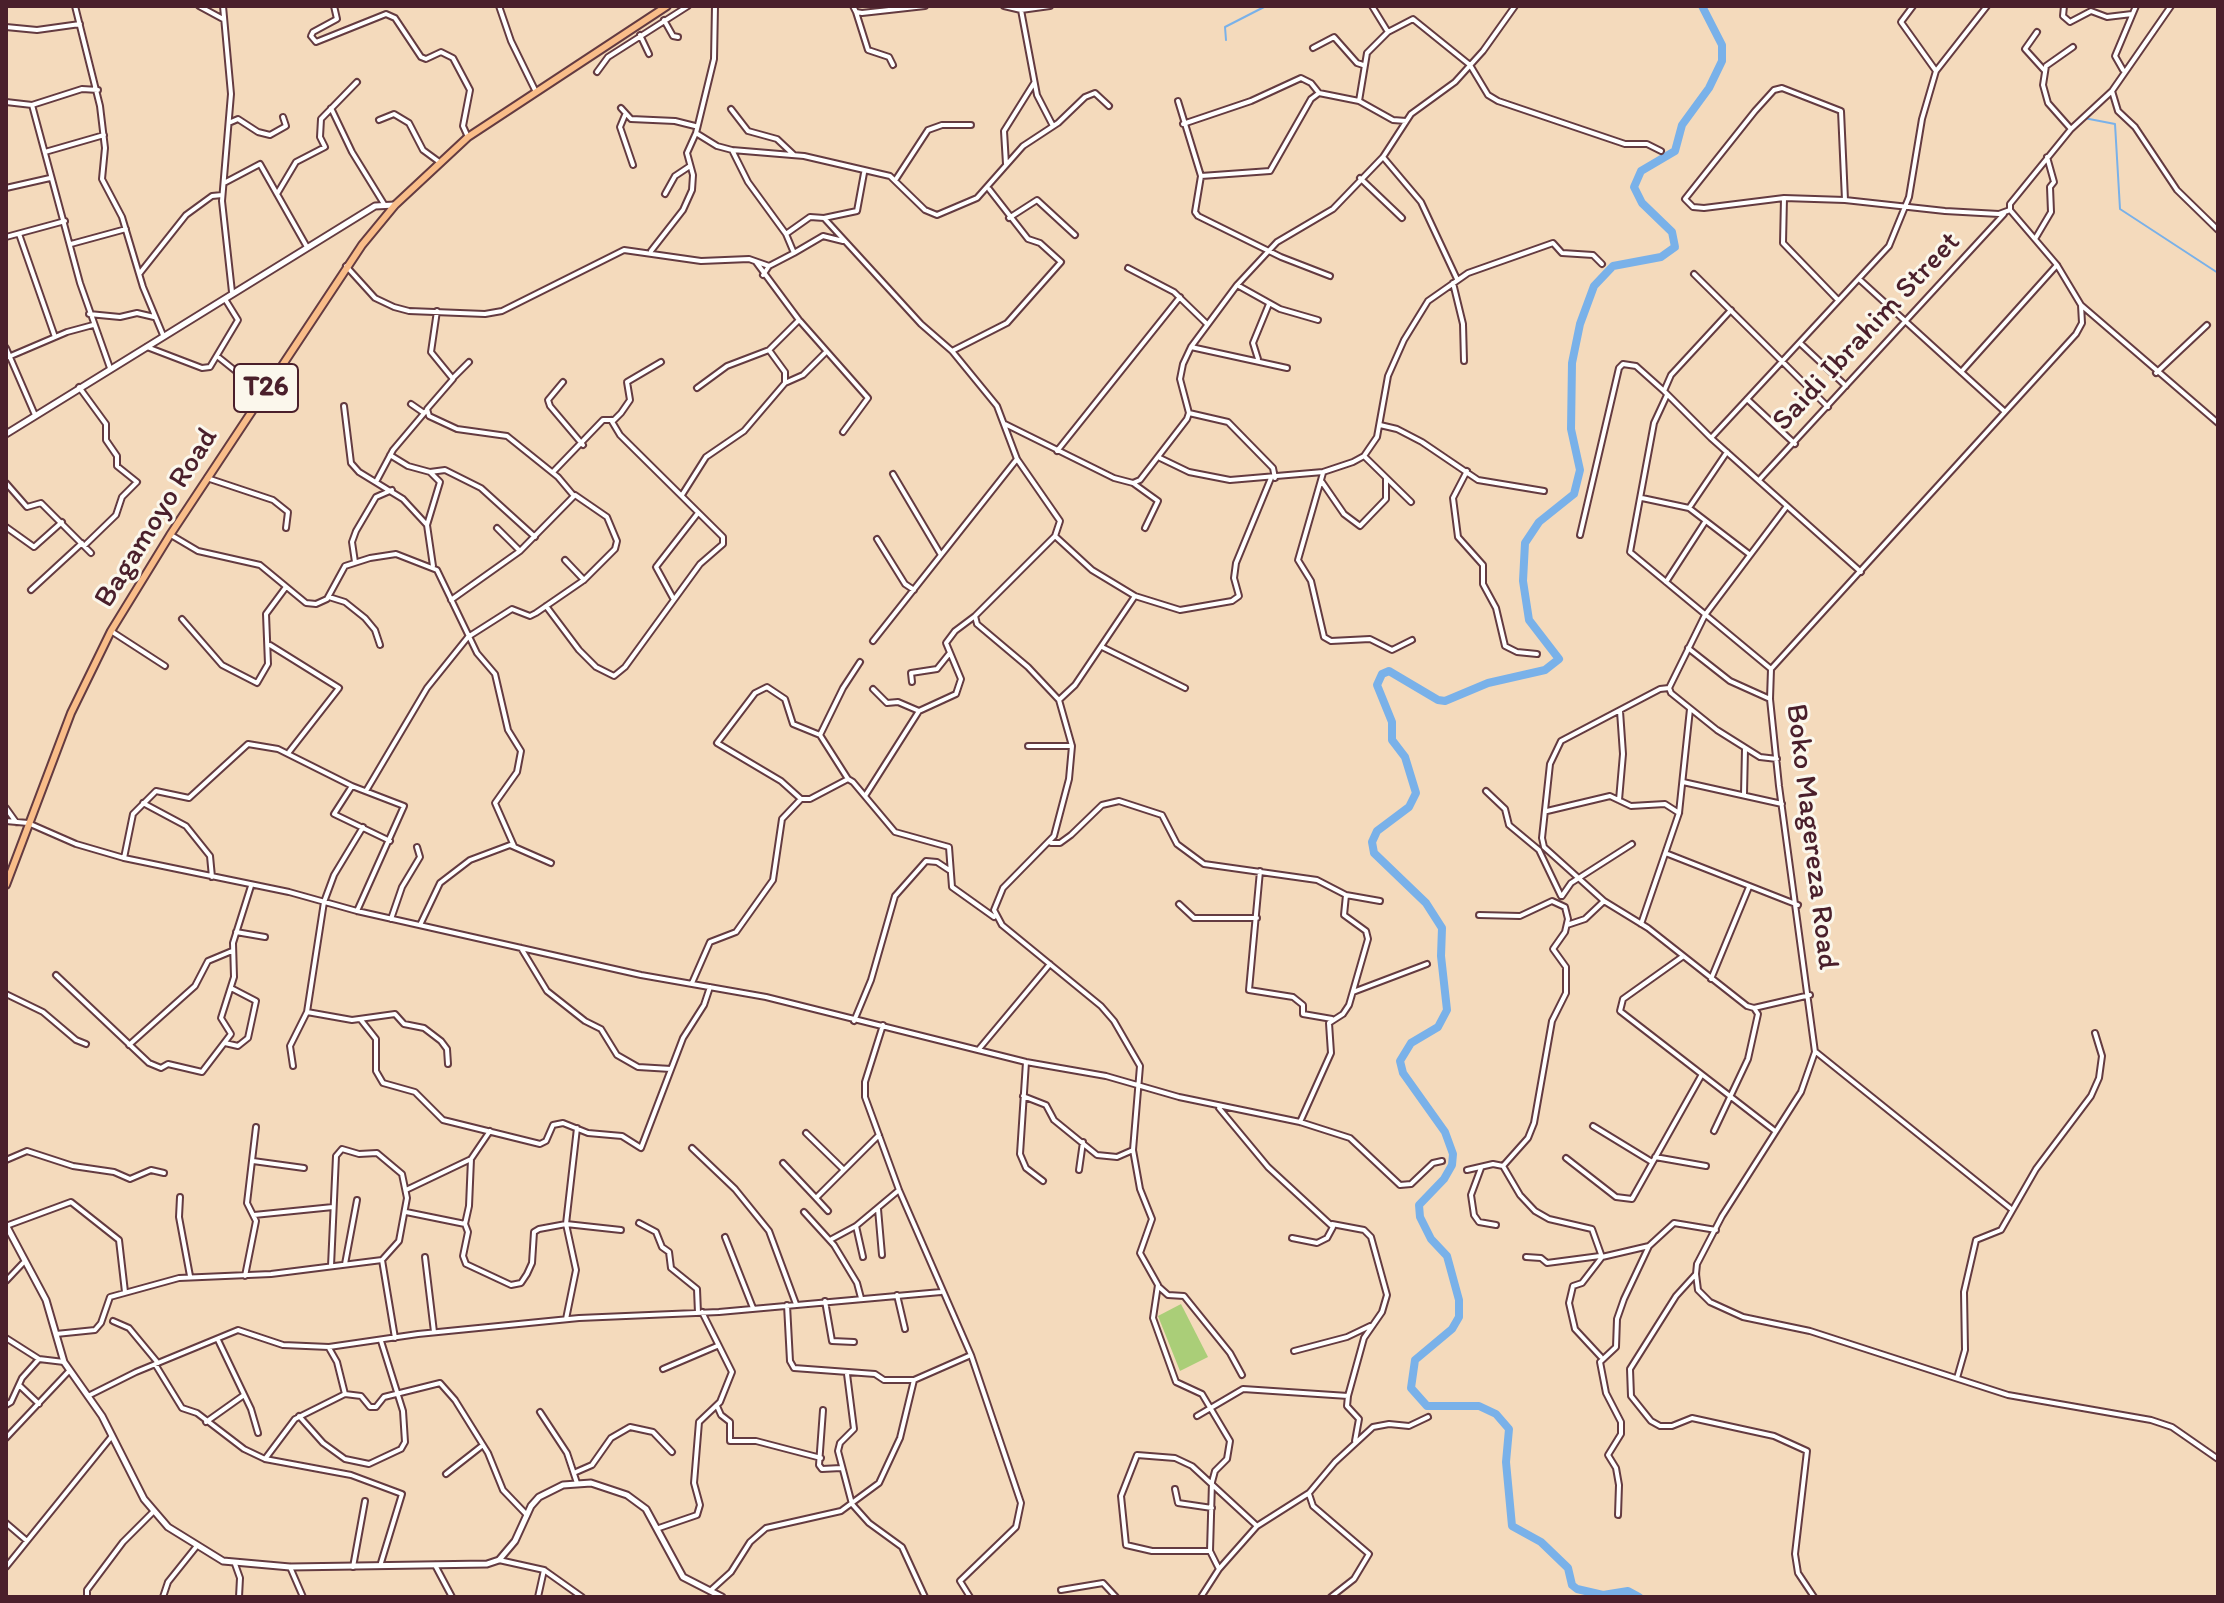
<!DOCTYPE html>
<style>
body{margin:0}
#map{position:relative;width:2224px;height:1603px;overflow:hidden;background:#f4dabc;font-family:Itim,sans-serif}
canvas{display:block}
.frame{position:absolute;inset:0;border:8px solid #4a1f2b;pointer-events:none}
</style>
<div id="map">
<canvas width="2224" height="1603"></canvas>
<div class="frame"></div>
</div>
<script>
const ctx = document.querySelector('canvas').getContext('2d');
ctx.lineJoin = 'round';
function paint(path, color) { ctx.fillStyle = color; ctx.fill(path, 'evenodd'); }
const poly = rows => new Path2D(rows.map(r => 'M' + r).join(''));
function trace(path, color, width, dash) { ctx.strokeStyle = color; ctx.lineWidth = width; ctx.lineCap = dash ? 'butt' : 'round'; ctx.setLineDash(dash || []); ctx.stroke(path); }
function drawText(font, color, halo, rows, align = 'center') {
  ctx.font = font + ' Itim,sans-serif'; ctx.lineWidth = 6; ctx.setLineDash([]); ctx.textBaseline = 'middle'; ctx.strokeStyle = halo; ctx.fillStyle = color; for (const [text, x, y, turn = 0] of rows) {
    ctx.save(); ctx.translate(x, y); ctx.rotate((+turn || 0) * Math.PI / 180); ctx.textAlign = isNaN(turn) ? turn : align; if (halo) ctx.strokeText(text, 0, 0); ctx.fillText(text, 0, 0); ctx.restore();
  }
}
paint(poly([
 [1181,1304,1208,1357,1180,1371,1158,1316]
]), '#aace78');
trace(poly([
 [1226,40,1225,27,1266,6],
 [2084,118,2115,124,2120,209,2218,273]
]), '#79b1e9', 2);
trace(poly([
 [1639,1597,1628,1591,1603,1595,1577,1589,1572,1585,1568,1568,1541,1542,1512,1526,1506,1462,1509,1429,1496,1414,1479,1406,1427,1406,1411,1388,1415,1360,1452,1329,1459,1317,1459,1300,1447,1256,1431,1239,1420,1217,1419,1205,1444,1179,1452,1165,1453,1154,1445,1132,1403,1073,1400,1061,1411,1043,1438,1027,1447,1010,1441,956,1442,928,1426,903,1374,853,1372,842,1377,831,1409,807,1416,793,1405,757,1392,740,1392,722,1377,685,1382,674,1389,671,1438,700,1445,701,1488,683,1545,670,1559,659,1529,620,1523,581,1525,543,1539,522,1574,494,1580,470,1571,429,1572,363,1580,324,1594,286,1613,266,1661,257,1675,247,1672,232,1642,203,1634,187,1641,171,1675,151,1682,125,1709,88,1722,61,1722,45,1702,6]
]), '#79b1e9', 8);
const minor = poly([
 [75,6,100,106,105,148,102,179,122,217,143,287,163,335],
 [199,6,223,19],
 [223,6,231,94,222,201,232,292],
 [334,6,337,19,313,32,311,36,316,42,386,14,395,18,421,57,426,59,441,52,453,58,470,90,463,126,468,137],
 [499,6,511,41,535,90],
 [715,6,714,59,696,133,717,146,732,150,748,182,786,234,810,217,824,218,921,324,952,351,997,406,1017,459,1060,521,1055,536,975,616,977,624,1028,667,1059,700,1072,746,1069,779,1054,836,1003,888,994,910,1002,925,1101,1006,1114,1021,1140,1066,1133,1150,1140,1189,1152,1219,1140,1253,1158,1285,1153,1318,1176,1382,1202,1394,1230,1441,1227,1459,1215,1471,1212,1482,1210,1551,1219,1569,1201,1597],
 [853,6,856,12,862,13,925,6],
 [1004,6,1021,10,1050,6],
 [1372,6,1388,32],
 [1913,6,1901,22,1936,71],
 [2064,6,2063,16,2070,22,2091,11,2107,17,2132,14],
 [2171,6,2112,91,2071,129,2010,204,2010,210,2057,265,2081,305,2082,323,2076,334,1771,669,1770,699,1779,786,1815,1052,1801,1092,1722,1216,1697,1264,1696,1274,1698,1290,1710,1302,1743,1317,1810,1331,2008,1395,2151,1420,2172,1427,2218,1459],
 [1021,10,1037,95,1053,126],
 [856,12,868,50,889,57,893,65],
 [664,20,673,36,678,37],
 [6,27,37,30,80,24],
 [2037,32,2025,49,2044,70],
 [640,35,649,54],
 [1313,48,1334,37,1357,63,1363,65],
 [2123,70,2115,56,2136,6],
 [597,72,608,57,688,6],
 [2112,91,2118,111,2135,127,2177,190,2218,230],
 [1178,101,1201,176,1270,171,1311,99,1319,93,1359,101,1393,120,1406,121],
 [1359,101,1367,53,1388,32,1413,19,1470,65,1488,95,1498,101,1625,144,1647,144,1661,151],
 [6,102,32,105,82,89,98,90],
 [32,105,80,283,110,368],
 [331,108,352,152,384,204],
 [621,108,631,119,675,121,695,126],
 [731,109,748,131,777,139,794,155],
 [625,115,620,127,633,165],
 [379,120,394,114,409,123,423,150,438,161],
 [231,122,238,119,258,132,270,135,286,126,283,117],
 [1183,124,1251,101,1301,78,1311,83,1319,93],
 [2071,129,2048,103,2043,85,2046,66,2073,47],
 [732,150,804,156,890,176,925,210,937,215,977,198,1023,146,1058,123,1085,97,1095,93,1109,106],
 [45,152,104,135],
 [1383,157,1421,202,1457,279],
 [1006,164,1004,131,1034,83],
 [1201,176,1195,212,1198,216,1281,257,1330,276],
 [1360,178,1402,218],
 [896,179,928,130,942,125,971,125],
 [224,183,260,164,307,247],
 [6,188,50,178],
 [277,194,296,162,325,147,320,137,321,119,357,82],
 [665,194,675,176,690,166],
 [1784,198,1783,243,1838,300],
 [1845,200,1841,111,1782,88,1774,90,1755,111,1685,199,1693,207,1704,208,1784,198,1845,200,1945,211,1999,214,2010,210],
 [824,218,857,211,864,173],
 [1009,218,1037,200,1075,235],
 [19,234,55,337],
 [6,237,65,221],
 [2035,239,2051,212,2050,187,2054,182,2047,157],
 [71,244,126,229],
 [651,251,683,210,692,190,693,175,687,153,696,133],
 [794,253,823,236,843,241],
 [756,262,799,320,769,350,785,372,785,383],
 [346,266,375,298,394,307,409,311,485,314,502,311,624,250,701,261,749,259,769,266],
 [1128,268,1174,292,1207,324],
 [140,273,186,215,212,196,222,195],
 [1694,274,1828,407],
 [763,275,769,266,794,253,786,234],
 [1859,279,2004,411],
 [1453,283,1463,324,1464,361],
 [1237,285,1280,309,1318,320],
 [2081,305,2218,423],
 [1731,310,1671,375,1664,391,1711,438,1861,572],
 [437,311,431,352,453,379,427,409,429,416,457,429,507,436,558,477,574,496,520,551,451,600],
 [89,314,120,317,137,313,154,317],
 [800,321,868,398,843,432],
 [1801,344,1846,386],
 [147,347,202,368,210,367,238,320,225,299],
 [1191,347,1287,368],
 [6,348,35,415],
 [952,351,1007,323,1061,262,1040,243,1028,239,989,189],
 [217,356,263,393],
 [6,358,67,332,93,325],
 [1258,359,1253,343,1269,304],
 [1961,372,2057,265],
 [2156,373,2207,325],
 [453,378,469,362],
 [563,382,548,400,550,406,583,445],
 [79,387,106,424,106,440,117,456,117,466,137,482,122,497,116,515,84,546],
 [697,388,727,366,769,350],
 [1667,395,1654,423,1630,552,1771,669],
 [1747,399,1795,444],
 [411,404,424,413],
 [344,406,351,463,359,472,403,499,427,525],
 [1189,413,1228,422,1273,468,1275,478],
 [1005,424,1114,478,1133,483,1140,480,1187,419,1189,413,1180,379,1183,364,1191,347,1237,285,1277,242,1333,209,1383,157,1411,114,1455,82,1483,51,1515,6],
 [1380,425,1397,429,1422,442,1478,480,1544,491],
 [1711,438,1889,246,1909,197,1922,119,1936,71,1987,6],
 [1057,451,1180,297],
 [390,455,408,466,430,472,440,482,427,525,433,566],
 [1364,456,1411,502],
 [1160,458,1189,472,1230,480,1323,472,1353,462,1364,456,1377,437,1388,376,1404,340,1428,301,1468,273,1553,243,1562,253,1593,255,1602,264],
 [1467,471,1453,498,1458,537,1483,565,1483,584,1496,608,1505,646,1517,652,1537,654],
 [430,472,445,470,481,488,535,537],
 [553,472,603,420,614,420,621,413,630,400,627,382,661,362],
 [1323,473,1298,560,1311,581,1324,637,1331,641,1370,639,1392,650,1412,640],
 [893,474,941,555],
 [207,478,273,500,288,512,286,528],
 [377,480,393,450,426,411],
 [1759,480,2004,214],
 [1322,482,1344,514,1360,526,1386,499,1386,478],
 [6,483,27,507,41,503,91,553],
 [1133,483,1158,501,1145,528],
 [682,495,706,457,744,431,785,383,803,375,825,353],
 [1642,498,1689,508,1749,554],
 [1689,508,1727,452],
 [6,527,34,547,62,522],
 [497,528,520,551],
 [171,535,198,551,260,565,306,603,316,604,327,599,345,566,370,558,396,554,437,570,477,653,495,674,508,730,521,751,517,772,495,803,514,846],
 [1580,535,1619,368,1623,364,1636,366,1664,391],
 [1055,536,1092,570,1135,596,1180,610,1232,601,1239,596,1234,578,1236,563,1271,478],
 [877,539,905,584,914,590],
 [565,560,584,580],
 [355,562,352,542,356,531,376,497,392,490],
 [1666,582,1705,522],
 [31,590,82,543],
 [329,597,345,602,365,618,375,630,380,645],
 [673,598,656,567,698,513],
 [546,606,579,650,596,667,614,676,625,667,700,564,723,544,723,537,620,435,611,420],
 [182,619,222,665,257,683,268,664,266,614,286,587],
 [111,631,165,666],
 [873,641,1017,459],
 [270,645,339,688,289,752],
 [1102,647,1185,688],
 [1688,648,1730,681,1770,699],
 [912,682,911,673,937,669,949,654],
 [1669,688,1660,689,1561,741,1550,764,1542,838,1544,847,1604,901,1648,928,1747,1006,1754,1008,1810,995],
 [873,689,887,703,898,702,919,711,956,694,961,679,946,643,955,631,975,616],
 [1059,700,1075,685,1135,596],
 [820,735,843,688,860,662],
 [1028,746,1072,746],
 [1777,759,1760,757,1717,730,1671,693,1669,688,1705,615,1787,506],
 [848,779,820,735,793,724,785,699,767,687,755,693,717,743,781,781,801,799,810,799,848,779,853,782,895,832,949,847,952,887,994,917],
 [1683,782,1782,804],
 [352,786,334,814,390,841],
 [366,791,427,688,468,637,512,609,530,616,536,613,584,580,615,549,617,541,607,517,575,495],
 [1486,791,1505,809,1509,825,1539,850,1561,896],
 [1744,794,1745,749],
 [865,796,919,711],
 [1619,800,1623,754,1620,711],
 [143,803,186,826,210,856,212,877],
 [6,808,16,822],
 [1547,811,1610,796,1631,806,1665,804,1679,813],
 [6,821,28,823,76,844,124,858,289,892,357,911,641,975,766,997,1026,1062,1106,1076,1179,1097,1300,1122,1350,1138,1400,1185,1411,1184,1433,1163,1442,1161],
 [1051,843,1060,843,1071,835,1102,805,1119,801,1162,815,1177,844,1204,864,1317,880,1346,895,1380,901],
 [1668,854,1798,905],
 [124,858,133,814,156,791,189,798,248,744,278,749,352,786,404,806,357,911],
 [1260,871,1249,990,1293,997,1303,1005,1303,1014,1332,1019],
 [1562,896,1571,883,1632,844],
 [1179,904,1194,918,1257,918],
 [1479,915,1520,916,1552,901,1565,907,1568,919,1565,932,1553,949,1566,967,1566,993,1552,1021,1534,1123,1528,1138,1503,1166],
 [391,919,402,887,420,857,417,847],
 [1641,924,1679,813,1690,709],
 [420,925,440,883,470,860,510,845,551,863],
 [1567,925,1585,919,1604,901],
 [236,932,265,937],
 [521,948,547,991,585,1021,601,1029,617,1055,638,1067,671,1069],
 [1682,957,1623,999,1620,1011,1775,1131],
 [56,975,149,1063,161,1068,168,1064,202,1072,231,1034,221,1018,234,977,233,943,251,886],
 [1711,979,1749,887],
 [692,983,710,942,736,932,773,880,782,819,801,799],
 [1353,992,1427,964],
 [6,994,43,1012,76,1040,86,1044],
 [307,1012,352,1020,395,1014,404,1024,424,1028,441,1041,447,1049,448,1064],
 [361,1020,376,1039,376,1071,383,1083,415,1092,443,1120,540,1144,546,1141,553,1125,563,1123,588,1133,622,1136,641,1148,683,1038,704,1005,710,987],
 [854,1021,871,980,895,896,926,861,937,862,949,870],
 [883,1025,865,1082,865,1097,899,1190,971,1355,1021,1503,1016,1527,960,1581,970,1597],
 [225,1043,238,1046,248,1038,256,1001,231,988],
 [129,1045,195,986,208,961,232,951],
 [979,1049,1050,964],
 [1816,1052,2010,1208],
 [1026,1062,1020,1154,1026,1168,1043,1181],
 [293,1066,290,1046,307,1012,324,902,334,875,363,827],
 [1023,1096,1046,1105,1054,1120,1097,1155,1117,1157,1133,1150],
 [1219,1108,1268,1167,1333,1227,1327,1238,1317,1243,1292,1238],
 [1300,1122,1331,1053,1329,1023,1343,1014,1349,1005,1368,939,1366,931,1344,915,1346,895],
 [1593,1126,1652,1162],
 [1714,1131,1748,1059,1758,1014,1754,1008],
 [806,1133,843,1169],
 [692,1148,735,1189,769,1231,796,1304],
 [1655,1157,1706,1166],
 [1566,1158,1616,1197,1632,1199,1701,1076],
 [6,1160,27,1151,73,1166,114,1172,130,1179,151,1170,164,1173],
 [253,1161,304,1168],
 [783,1163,816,1198],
 [1481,1168,1471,1195,1474,1215,1479,1222,1496,1225],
 [1079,1170,1083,1142],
 [1467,1170,1493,1164,1503,1166,1520,1195,1535,1211,1549,1219,1592,1229,1602,1257,1649,1246,1674,1223,1716,1230],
 [406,1190,471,1159,490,1131],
 [180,1197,179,1217,190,1276],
 [878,1209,882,1255],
 [828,1211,816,1198,879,1135],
 [406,1212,465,1224,468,1232,463,1256,466,1264,511,1285,521,1283,527,1274,532,1263,534,1232,539,1229,566,1224,621,1230],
 [804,1212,834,1245,857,1283,861,1298],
 [254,1215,333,1207],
 [639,1223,656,1232,662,1247,669,1252,671,1268,697,1289,698,1313],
 [465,1224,469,1206,471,1159],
 [1332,1224,1364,1230,1371,1237,1387,1295,1382,1312,1364,1338,1348,1396,1347,1406,1359,1419,1355,1441],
 [6,1226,71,1202,119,1240,125,1292],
 [856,1226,863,1257],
 [725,1237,753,1308],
 [830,1240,856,1226,899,1190],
 [425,1257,434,1332],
 [1526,1257,1541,1258,1547,1263,1600,1256],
 [382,1260,395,1338],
 [345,1264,357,1200],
 [1696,1274,1676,1296,1630,1369,1631,1396,1651,1421,1660,1426,1672,1426,1692,1418,1774,1436,1807,1451,1795,1554,1798,1573,1814,1597],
 [245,1276,256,1221,247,1203,256,1127],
 [6,1281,23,1263],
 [1159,1287,1168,1295,1184,1296,1230,1353,1242,1375],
 [897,1295,905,1329],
 [825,1301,832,1341,854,1342],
 [787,1305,790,1361,794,1368,875,1374,884,1380,914,1380,971,1355],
 [566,1319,576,1270,566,1224,577,1128],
 [113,1321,129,1328,158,1363],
 [56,1334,95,1330,101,1323,110,1297,179,1278,271,1274,382,1260,399,1241,407,1198,402,1174,377,1153,359,1154,342,1149,336,1156,331,1266],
 [6,1338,39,1359],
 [218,1340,251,1409,258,1433],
 [329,1348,337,1362,345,1394],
 [1294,1351,1347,1337,1370,1326],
 [1601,1357,1575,1329,1569,1303,1573,1286,1582,1283,1602,1257],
 [155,1364,182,1408,197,1413,244,1449,265,1459,351,1475,402,1494,380,1566],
 [663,1369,717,1346],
 [847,1374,854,1429,840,1443,838,1451,852,1504,869,1523,902,1547,925,1597],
 [1957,1378,1965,1350,1964,1292,1976,1240,2001,1230,2036,1169,2091,1096,2099,1078,2102,1056,2095,1033],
 [19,1385,39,1404],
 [88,1396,136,1372,238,1330,283,1345,329,1347,418,1334,579,1318,719,1312,941,1292],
 [6,1405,11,1402,22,1378,39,1359,64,1362],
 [717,1406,721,1415,730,1422,730,1441,756,1441,821,1458],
 [823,1410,819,1465,822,1469,841,1468],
 [540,1412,567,1453,577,1483],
 [299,1416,323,1443,345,1459,369,1464,401,1449,405,1442,403,1411,381,1341],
 [1197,1416,1243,1389,1348,1396],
 [206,1422,244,1395],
 [6,1438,69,1371],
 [265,1459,295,1419,345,1394,361,1396,370,1407,376,1407,384,1397,440,1383,455,1400,488,1453,503,1490,527,1515],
 [576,1472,592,1465,611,1438,630,1427,653,1432,672,1452],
 [446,1474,483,1445],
 [1175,1489,1178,1503,1212,1508],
 [1309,1494,1313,1506,1369,1554,1354,1579,1331,1597],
 [1618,1515,1619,1485,1616,1468,1608,1455,1621,1434,1621,1422,1606,1393,1600,1362,1616,1347,1617,1319,1624,1299,1649,1246],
 [6,1523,27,1541],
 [659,1528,697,1515,700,1505,694,1483,699,1422,720,1402,732,1372,702,1312],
 [1210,1551,1152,1551,1126,1545,1121,1496,1137,1455,1175,1458,1192,1466,1257,1526],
 [499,1560,544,1570,582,1597],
 [235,1564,240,1578,239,1597],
 [435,1565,452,1597],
 [6,1567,112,1436],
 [290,1567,303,1597],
 [353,1567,365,1501],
 [1219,1569,1257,1526,1309,1493,1335,1462,1373,1427,1389,1424,1409,1426,1428,1417],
 [1061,1590,1103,1583,1116,1597],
 [710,1591,731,1572,750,1542,766,1528,841,1511,879,1483,900,1438,914,1380],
 [87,1597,87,1590,123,1542,153,1512],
 [163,1597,168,1582,196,1547],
 [538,1597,544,1570]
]);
const tertiary = poly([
 [6,434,375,206,395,205],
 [6,1225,46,1300,64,1362,102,1416,144,1499,168,1527,223,1561,290,1567,487,1564,499,1560,515,1541,531,1506,539,1497,563,1485,591,1483,627,1495,646,1509,683,1577,722,1597]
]);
const trunk = poly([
 [6,885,71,713,111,631,170,535,362,245,395,205,468,137,667,6]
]);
trace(minor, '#643b41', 8);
trace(tertiary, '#643b41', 9);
trace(trunk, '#643b41', 10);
trace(minor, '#fff', 4);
trace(tertiary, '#fff', 5);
trace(trunk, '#f9bd89', 6);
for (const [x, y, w] of [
 [266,388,64]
]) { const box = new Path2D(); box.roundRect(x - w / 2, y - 24, w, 48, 6); ctx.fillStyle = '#fbf7ec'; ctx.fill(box); trace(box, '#4a1f2b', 2); }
drawText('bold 28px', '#4a1f2b', null, [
 ["T26",266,388]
]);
drawText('30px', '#4a1f2b', '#fbf7ec', [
 ["Saidi Ibrahim Street",1867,332,-47],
 ["Bagamoyo Road",157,518,-58],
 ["Boko Magereza Road",1811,837,83]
]);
</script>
